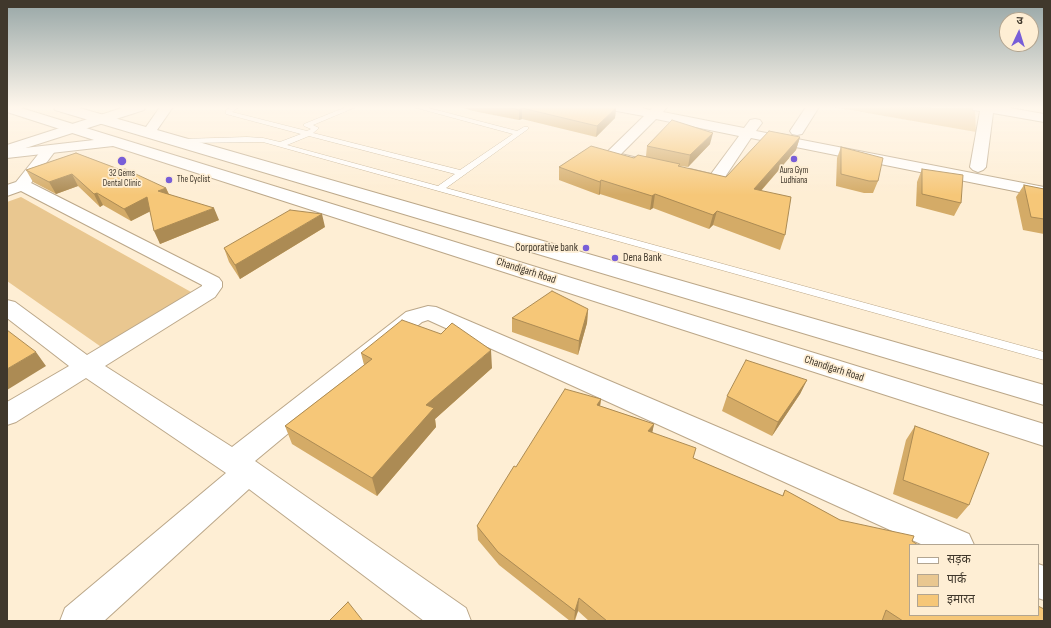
<!DOCTYPE html>
<meta charset="utf-8">
<style>
body{margin:0}
#map{position:relative;width:1051px;height:628px;overflow:hidden;background:#feeed4;font-family:"Sofia Sans Condensed","Noto Sans Devanagari",sans-serif}
canvas{display:block}
.frame{position:absolute;inset:0;border:8px solid #40382c;pointer-events:none}
.legend{position:absolute;left:909px;top:544px;width:130px;height:72px;box-sizing:border-box;background:#feeed4;border:1px solid #b2a591;margin:0;padding:5px 7px;list-style:none;font-size:12px;color:#40382c}
.legend li{display:flex;align-items:center;gap:8px;height:20px}
.legend b{width:20px;border:1px solid #b2a591}
.north{position:absolute;left:999px;top:12px;width:40px;height:40px;box-sizing:border-box;background:#feeed4;border:1px solid #b2a591;border-radius:50%;rotate:4deg;font-size:11px;font-weight:700;line-height:16px;text-align:center;color:#40382c}
.north::after{content:'';display:block;margin:auto;width:14px;height:18px;background:#785ed8;clip-path:polygon(50% 0,100% 100%,50% 72%,0 100%)}
</style>
<div id="map">
<canvas width="1051" height="628"></canvas>
<div class="frame"></div>
<ul class="legend">
<li><b style="height:5px;background:#fff"></b>सड़क</li>
<li><b style="height:11px;background:#e9c790"></b>पार्क</li>
<li><b style="height:11px;background:#f6c778"></b>इमारत</li>
</ul>
<div class="north">उ</div>
</div>
<script>
const ctx = document.querySelector('canvas').getContext('2d');
ctx.lineJoin = 'round';
function paint(path, color) { ctx.fillStyle = color; ctx.fill(path, 'evenodd'); }
const poly = rows => new Path2D(rows.map(r => 'M' + r).join(''));
function trace(path, color, width, dash) { ctx.strokeStyle = color; ctx.lineWidth = width; ctx.lineCap = dash ? 'butt' : 'round'; ctx.setLineDash(dash || []); ctx.stroke(path); }
function drawText(font, color, halo, rows, align = 'center') {
  ctx.font = font + ' "Sofia Sans Condensed",sans-serif'; ctx.lineWidth = 3.5; ctx.setLineDash([]); ctx.textBaseline = 'middle'; ctx.strokeStyle = halo; ctx.fillStyle = color; for (const [text, x, y, turn = 0] of rows) {
    ctx.save(); ctx.translate(x, y); ctx.rotate((+turn || 0) * Math.PI / 180); ctx.textAlign = isNaN(turn) ? turn : align; if (halo) ctx.strokeText(text, 0, 0); ctx.fillText(text, 0, 0); ctx.restore();
  }
}
paint(poly([
 [833,107,975,108,976,132],
 [21,197,200,297,107,351,7,281,7,202]
]), '#e9c790');
const lane = poly([
 [230,107,239,107,232,112,307,131,311,129,304,126,304,124,346,107,356,107,313,125,319,128,313,133,460,170,513,134,413,107,425,107,517,131,524,127,528,127,528,129,446,188,1044,352,1044,360,263,142,182,143,178,141,182,139,247,137,263,138,280,142,301,134,226,114,226,110,230,107],
 [309,136,455,174,438,186,287,145,309,136]
]);
const street = poly([
 [610,107,638,107,650,110,653,107,667,107,663,112,744,128,750,120,755,119,760,120,762,123,756,131,1044,187,1044,197,751,138,721,183,715,185,684,177,682,174,684,171,690,169,711,174,739,136,656,119,621,154,638,158,641,161,638,164,633,166,605,159,603,156,644,116,611,110,610,107],
 [806,107,819,107,802,134,797,135,792,134,790,131,806,107],
 [972,107,1004,107,1044,114,1044,122,993,113,986,167,983,170,978,172,973,170,970,167,980,111,973,110,972,107],
 [49,146,54,147,56,150,31,183,219,278,222,282,222,287,215,297,105,366,232,447,406,312,428,306,436,307,969,534,974,545,923,545,428,320,422,322,255,461,466,608,471,621,424,621,249,489,104,621,60,621,65,608,226,473,86,378,16,422,7,425,7,402,69,366,7,318,7,300,15,302,87,355,202,286,202,285,21,191,7,196,7,185,16,182,44,147,49,146],
 [1038,564,1044,566,1044,600,1038,598,1038,564]
]);
const secondary = poly([
 [125,107,145,107,144,110,7,154,7,145,125,107]
]);
const primary = poly([
 [7,107,18,107,1044,424,1044,446,113,146,7,158,7,150,94,140,7,112,7,107],
 [54,107,76,107,146,127,160,107,173,107,157,130,1044,385,1044,405,55,110,54,107]
]);
trace(lane, '#bba789', 1);
trace(street, '#bba789', 2);
trace(secondary, '#bba789', 2);
trace(primary, '#bba789', 2);
paint(lane, '#fff');
paint(street, '#fff');
paint(secondary, '#fff');
paint(primary, '#fff');
paint(poly([
 [459,107,614,107,616,108,615,118,596,137,522,119,519,120,473,111],
 [800,137,796,150,761,191,785,235,780,250,713,225,709,229,653,208,650,210,600,194,599,195,559,180,559,167,646,156,647,146,710,144,688,167,680,166,680,167,726,177],
 [841,147,878,181,873,193,864,193,836,186,837,158],
 [76,153,166,188,169,194,219,220,160,244,150,211,131,221,103,205,100,207,78,186,56,194,33,182,26,170],
 [922,169,961,203,954,216,916,206,917,182],
 [1024,185,1044,189,1044,234,1023,230,1016,197],
 [325,227,240,279,229,262,224,248],
 [588,309,587,323,578,355,512,332,512,318],
 [361,353,492,368,435,419,436,427,377,496,292,444,285,426,364,365],
 [807,380,800,394,772,436,722,411,727,396],
 [601,399,600,406,654,424,652,432,693,458,782,496,785,490,840,520,912,541,910,615,1044,621,589,621,578,611,575,621,570,621,499,565,478,540,477,526,516,467],
 [915,426,969,505,957,519,893,494,906,440]
]), '#d4ab67');
paint(poly([
 [522,108,522,119,519,120,519,110],
 [616,108,615,118,596,137,597,126],
 [713,133,710,144,688,167,690,155],
 [800,137,796,150,750,203,754,189],
 [72,174,78,186,56,194,49,182],
 [601,180,600,194,599,195,600,182],
 [166,188,171,200,158,191],
 [97,193,103,205,100,207,94,194],
 [655,194,653,208,650,210,652,196],
 [147,197,153,210,131,221,124,209],
 [214,208,219,220,160,244,154,231],
 [717,211,713,225,709,229,713,215],
 [322,214,325,227,240,279,235,265],
 [588,309,587,323,578,355,579,341],
 [491,350,492,368,435,419,436,427,377,496,372,478,426,405],
 [36,352,46,366,7,390,7,369],
 [807,380,800,394,772,436,778,422],
 [601,399,599,413,597,405],
 [654,424,651,439,648,431],
 [579,598,578,611,574,621,575,611]
]), '#ac8b54');
const building = poly([
 [507,107,614,107,616,108,597,126,522,108,519,110,507,107],
 [672,120,713,133,690,155,647,146,672,120],
 [769,131,800,137,754,189,791,197,785,235,717,211,713,215,655,194,652,196,601,180,600,182,559,167,591,146,634,158,638,155,680,164,678,166,726,177,769,131],
 [841,147,883,158,878,181,869,181,841,174,841,147],
 [76,153,121,170,125,169,166,188,158,191,214,208,154,231,147,197,124,209,97,193,94,194,72,174,49,182,26,170,76,153],
 [922,169,963,175,961,203,922,194,922,169],
 [1024,185,1044,189,1044,219,1031,217,1024,185],
 [290,210,322,214,235,265,224,248,290,210],
 [552,291,588,309,579,341,512,318,552,291],
 [402,320,441,334,452,323,491,350,426,405,434,408,372,478,285,426,372,359,361,353,402,320],
 [7,330,36,352,7,369,7,330],
 [746,360,807,380,778,422,727,396,746,360],
 [565,389,601,399,597,405,654,424,648,431,696,448,693,458,783,496,785,490,840,520,914,536,912,541,918,545,910,545,910,615,1038,615,1038,606,1044,609,1044,621,903,621,886,610,882,621,607,621,579,598,575,611,498,552,477,526,514,466,516,467,565,389],
 [915,426,989,453,969,505,903,480,915,426],
 [348,602,363,621,329,621,348,602]
]);
paint(building, '#f6c778');
trace(building, '#ac8b54', 1);
const sky = ctx.createLinearGradient(0, 0, 0, 195);
sky.addColorStop(0, '#97a6a6');
sky.addColorStop(0.55, '#fff7ec');
sky.addColorStop(1, '#fff7ec00');
ctx.fillStyle = sky;
ctx.fillRect(0, 0, 1051, 195);
for (const [x, y, r, color] of [
 [794,159,4,"#785ed8"],
 [122,161,5,"#785ed8"],
 [169,180,4,"#785ed8"],
 [586,248,4,"#785ed8"],
 [615,258,4,"#785ed8"]
]) { const dot = new Path2D(); dot.arc(x, y, r, 0, 2 * Math.PI); ctx.fillStyle = color; ctx.fill(dot); trace(dot, '#feeed4', 1.5); }
drawText('9px', '#40382c', '#feeed4', [
 ["Aura Gym",794,171],
 ["Ludhiana",794,181],
 ["32 Gems",122,174],
 ["Dental Clinic",122,184],
 ["The Cyclist",177,180,"left"]
]);
drawText('11px', '#40382c', '#feeed4', [
 ["Corporative bank",578,248],
 ["Dena Bank",623,258,"left"]
], 'right');
drawText('11px', '#40382c', '#feeed4', [
 ["Chandigarh Road",526,271,18],
 ["Chandigarh Road",834,369,18]
]);
</script>
